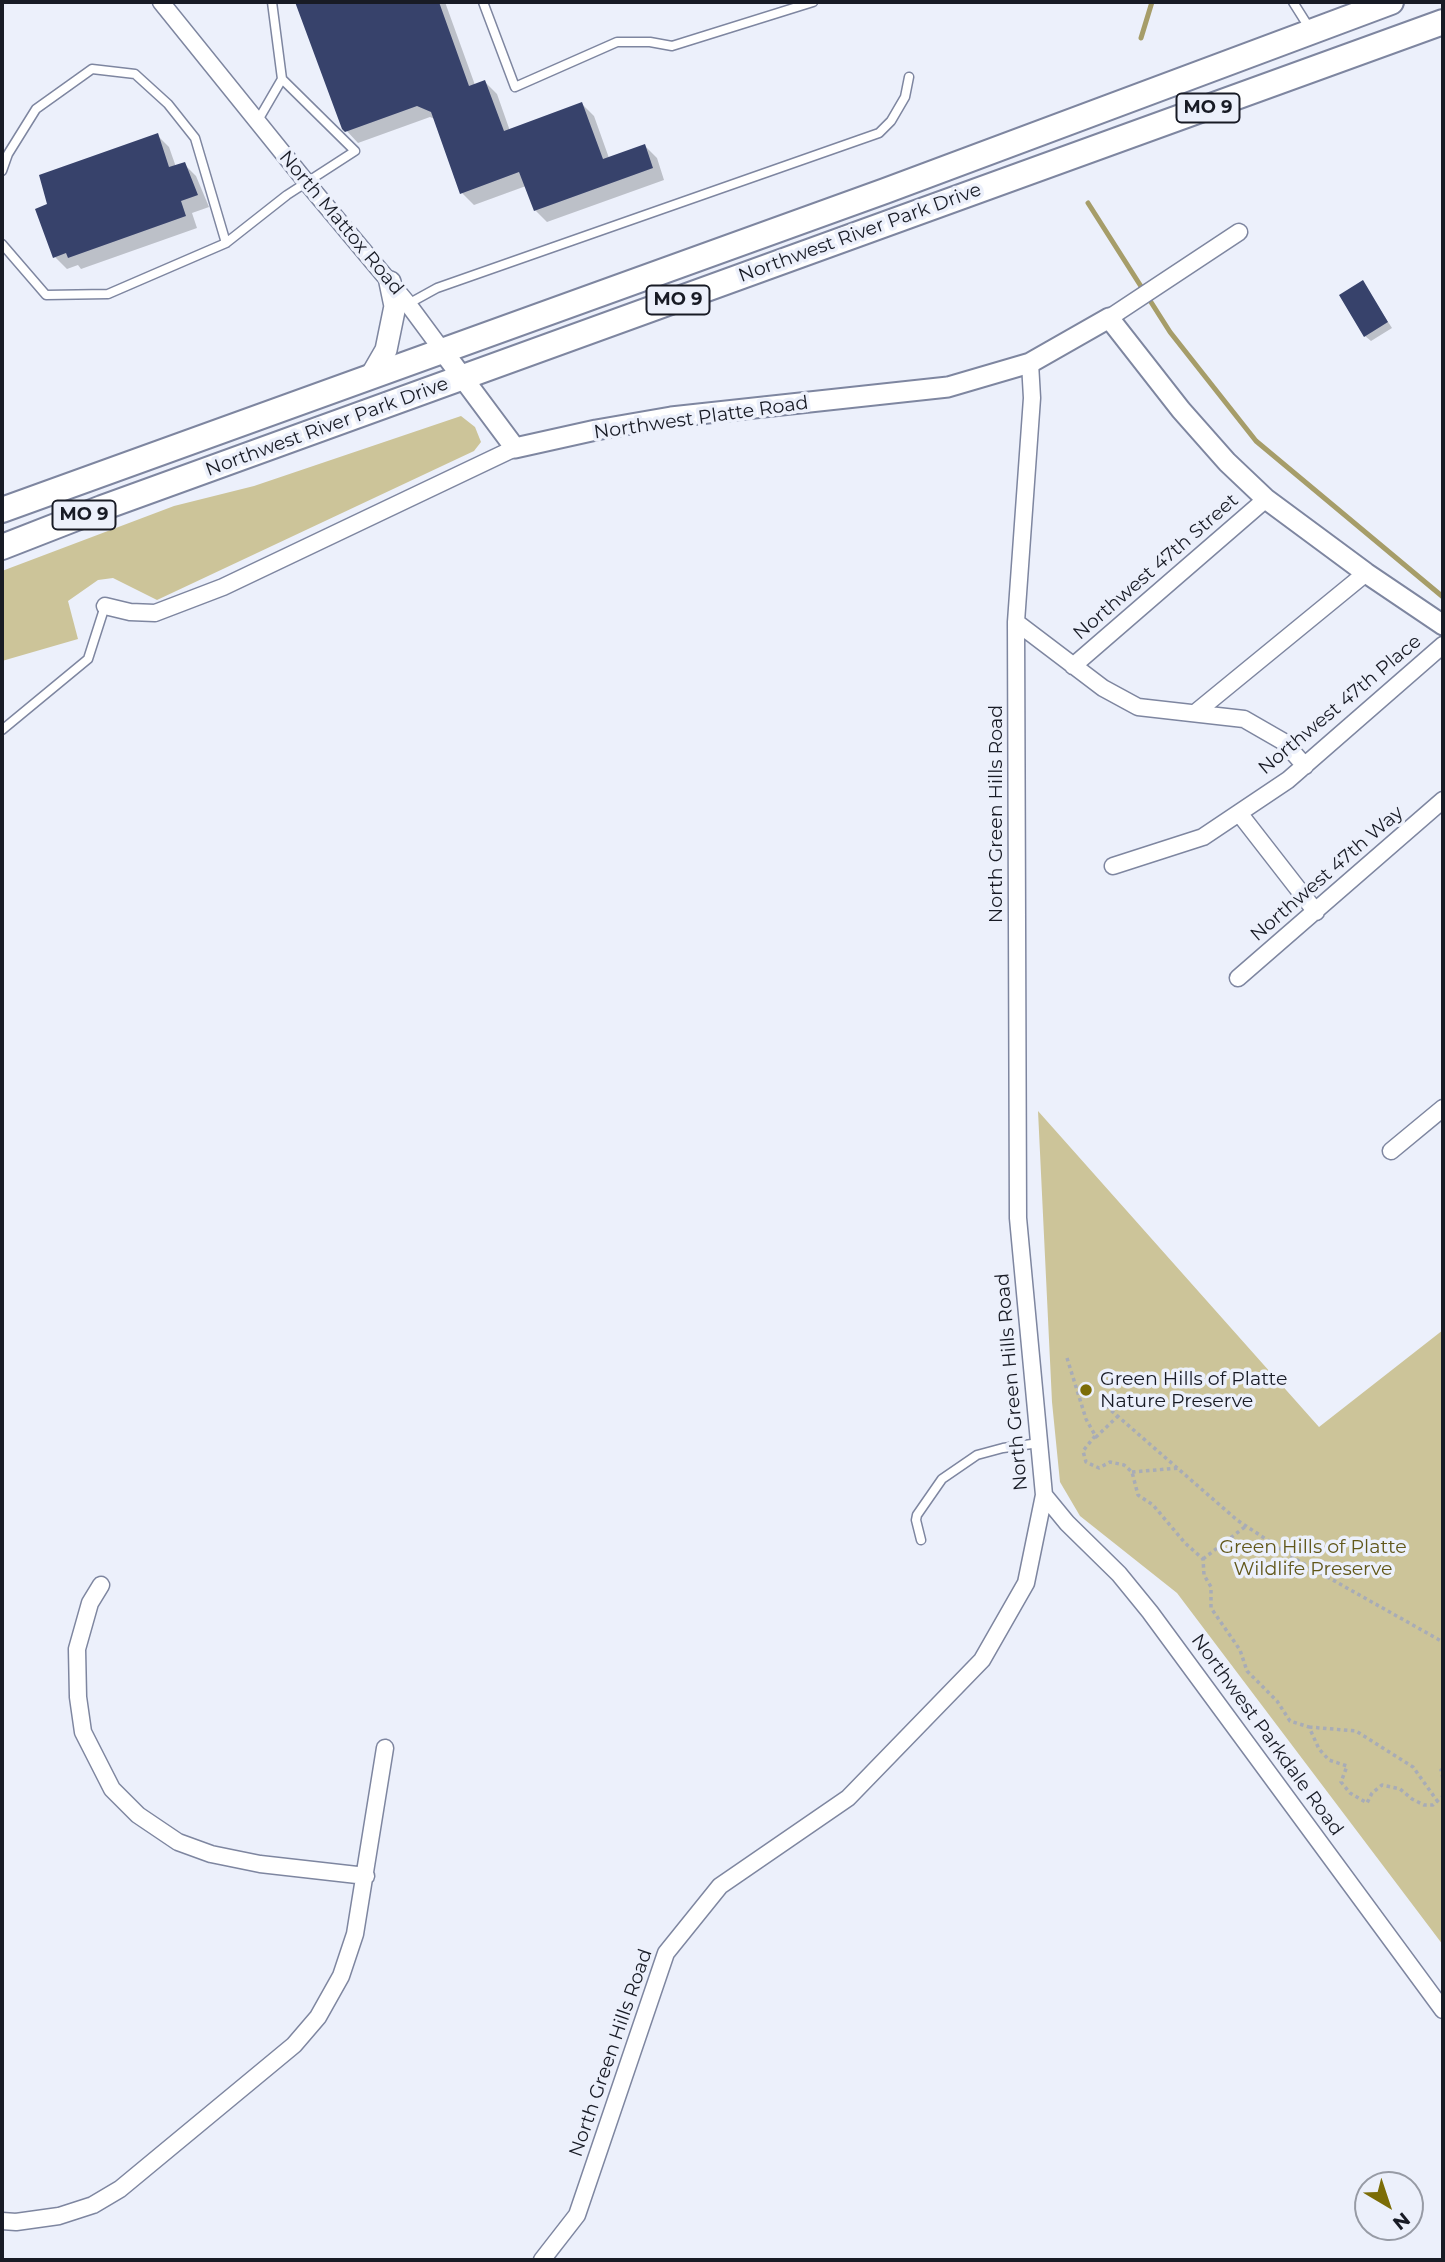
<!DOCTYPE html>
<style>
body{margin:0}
#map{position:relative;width:1445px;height:2262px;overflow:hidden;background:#ecf0fb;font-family:Montserrat,sans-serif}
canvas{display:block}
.frame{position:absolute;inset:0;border:4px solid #181b25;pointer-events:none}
.north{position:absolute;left:1354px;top:2171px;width:70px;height:70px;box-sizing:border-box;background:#ecf0fb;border:2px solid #979ba5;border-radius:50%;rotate:141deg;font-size:19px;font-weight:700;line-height:28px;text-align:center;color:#181b25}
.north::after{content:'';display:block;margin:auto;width:24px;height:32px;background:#7c6d07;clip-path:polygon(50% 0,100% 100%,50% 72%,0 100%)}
</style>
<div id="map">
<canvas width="1445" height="2262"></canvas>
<div class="frame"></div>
<div class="north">N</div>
</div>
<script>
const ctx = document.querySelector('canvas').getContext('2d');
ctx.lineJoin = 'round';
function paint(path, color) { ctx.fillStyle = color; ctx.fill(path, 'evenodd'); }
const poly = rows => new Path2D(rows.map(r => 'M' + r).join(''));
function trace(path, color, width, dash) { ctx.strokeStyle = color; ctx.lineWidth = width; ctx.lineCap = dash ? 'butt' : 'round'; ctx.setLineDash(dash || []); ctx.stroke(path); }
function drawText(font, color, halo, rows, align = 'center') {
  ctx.font = font + ' Montserrat,sans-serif'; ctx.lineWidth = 7; ctx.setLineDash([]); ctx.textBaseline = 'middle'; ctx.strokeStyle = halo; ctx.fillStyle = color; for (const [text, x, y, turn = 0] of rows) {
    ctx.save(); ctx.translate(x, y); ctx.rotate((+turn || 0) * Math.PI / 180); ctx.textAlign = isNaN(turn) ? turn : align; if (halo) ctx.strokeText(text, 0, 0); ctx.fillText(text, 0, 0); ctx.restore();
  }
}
paint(poly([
 [461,416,475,427,481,442,474,451,157,600,113,578,98,580,68,601,78,639,2,661,2,571,174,506,254,486],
 [1038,1111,1319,1427,1443,1330,1443,1945,1177,1593,1080,1516,1060,1482,1052,1402]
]), '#ccc499');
paint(poly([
 [297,2,445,2,475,85,485,82,497,94,510,131,582,104,594,116,609,158,645,146,657,158,664,180,547,222,535,210,526,186,474,205,462,193,435,119,430,117,358,143,344,128],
 [157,135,169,147,176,167,184,164,196,176,209,207,192,213,197,228,81,269,78,265,67,269,55,257,49,205],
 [1362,282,1392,328,1371,341,1365,336]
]), '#0003');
trace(poly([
 [1141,38,1152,2],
 [1088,203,1170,332,1256,441,1443,597]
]), '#a69d69', 5);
paint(poly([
 [295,2,439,2,469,86,485,80,504,131,582,102,603,159,645,144,653,168,534,211,519,172,460,194,431,112,417,106,345,132,342,129],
 [158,133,169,167,185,162,198,195,181,201,186,216,68,258,66,253,53,258,35,209,47,204,39,175],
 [1363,280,1388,322,1364,337,1339,295]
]), '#37426b');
const service = poly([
 [272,2,282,79],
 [483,2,515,87,617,42,650,42,672,46,813,2],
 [1293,2,1310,29],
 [2,171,8,154,36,109,92,69,135,74,168,104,195,138,226,243],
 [2,244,46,295,108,294,226,243,287,195,355,151,282,79,257,122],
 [408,304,437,288,879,133,891,121,905,97,909,77],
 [2,730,88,659,105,606],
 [921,1540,916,1520,917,1515,942,1479,977,1455,1003,1448,1039,1443]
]);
const minor = poly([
 [161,2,307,183,408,304,442,350],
 [1109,318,1239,232],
 [105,606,130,612,155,613,223,587,515,448],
 [1016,622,1103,688,1138,707,1244,719,1284,742,1305,766],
 [1073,666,1266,499],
 [1195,713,1366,573],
 [1239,813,1316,912],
 [1113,866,1203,837,1288,780,1443,645],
 [1238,978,1443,800],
 [1391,1151,1443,1108],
 [1044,1495,1067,1523,1119,1574,1150,1612,1443,2010],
 [101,1585,90,1603,77,1649,78,1697,83,1732,112,1789,138,1815,178,1842,211,1854,260,1864,366,1876],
 [2,2221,16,2222,59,2216,93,2205,120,2189,294,2045,318,2017,341,1976,355,1934,385,1748],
 [542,2260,577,2215,666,1953,720,1886,848,1798,982,1660,1026,1583,1044,1495,1018,1218,1016,622,1032,398,1030,363]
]);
const tertiary = poly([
 [442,350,515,448,596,430,671,417,948,387,1030,363,1109,318,1181,410,1227,462,1266,499,1366,573,1443,625]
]);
const secondary = poly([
 [371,376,386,350,395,306,390,282]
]);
const primary = poly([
 [2,510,885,191,1391,2],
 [2,547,102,508,1443,22]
]);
trace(service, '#7e86a0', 11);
trace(minor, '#7e86a0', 19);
trace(tertiary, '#7e86a0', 23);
trace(secondary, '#7e86a0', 24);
trace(primary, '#7e86a0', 28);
trace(poly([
 [1067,1358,1086,1419,1096,1437,1118,1416],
 [1106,1406,1237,1520,1299,1561,1443,1642],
 [1095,1436,1083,1451,1086,1462,1099,1468,1110,1462,1124,1465,1132,1472,1138,1495,1153,1505,1185,1543,1203,1559,1204,1575,1211,1587,1211,1608,1240,1650,1247,1671,1277,1701,1290,1721,1309,1727,1319,1749,1329,1760,1347,1766,1341,1782,1350,1793,1367,1803,1372,1793,1382,1785,1400,1789,1412,1799,1424,1805,1433,1805,1443,1796],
 [1132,1472,1179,1468],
 [1203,1559,1246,1526],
 [1309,1727,1356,1731,1413,1767,1438,1802],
 [1443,1769,1441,1770,1443,1779]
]), '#a8acb7', 3.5, [3.5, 3.5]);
trace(service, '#fff', 8);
trace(minor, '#fff', 16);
trace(tertiary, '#fff', 19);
trace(secondary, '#fff', 21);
trace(primary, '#fff', 24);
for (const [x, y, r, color] of [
 [1086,1390,7,"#7c6d07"]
]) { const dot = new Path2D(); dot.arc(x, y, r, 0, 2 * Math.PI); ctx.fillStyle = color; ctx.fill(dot); trace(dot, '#ecf0fb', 2.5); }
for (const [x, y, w] of [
 [1208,108,63],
 [678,300,63],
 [84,515,63]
]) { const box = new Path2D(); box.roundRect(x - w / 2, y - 14.5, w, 29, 5); ctx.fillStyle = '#ecf0fb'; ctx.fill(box); trace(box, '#181b25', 2); }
drawText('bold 18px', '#181b25', null, [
 ["MO 9",1208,108],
 ["MO 9",678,300],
 ["MO 9",84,515]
]);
drawText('19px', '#181b25', '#ecf0fb', [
 ["North Mattox Road",341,223,50],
 ["Northwest River Park Drive",860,233,-20],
 ["Northwest Platte Road",701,418,-8],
 ["Northwest River Park Drive",327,427,-20],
 ["Northwest 47th Street",1156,567,-41],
 ["Northwest 47th Place",1340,705,-40],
 ["North Green Hills Road",996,814,-90],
 ["Northwest 47th Way",1327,874,-41],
 ["North Green Hills Road",1012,1382,-95],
 ["Northwest Parkdale Road",1267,1735,54],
 ["North Green Hills Road",611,2053,-71]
]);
drawText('19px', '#181b25', '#ecf0fb', [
 ["Green Hills of Platte",1100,1379],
 ["Nature Preserve",1100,1401]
], 'left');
drawText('19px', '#61571a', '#ecf0fb', [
 ["Green Hills of Platte",1313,1547],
 ["Wildlife Preserve",1313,1569]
]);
</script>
